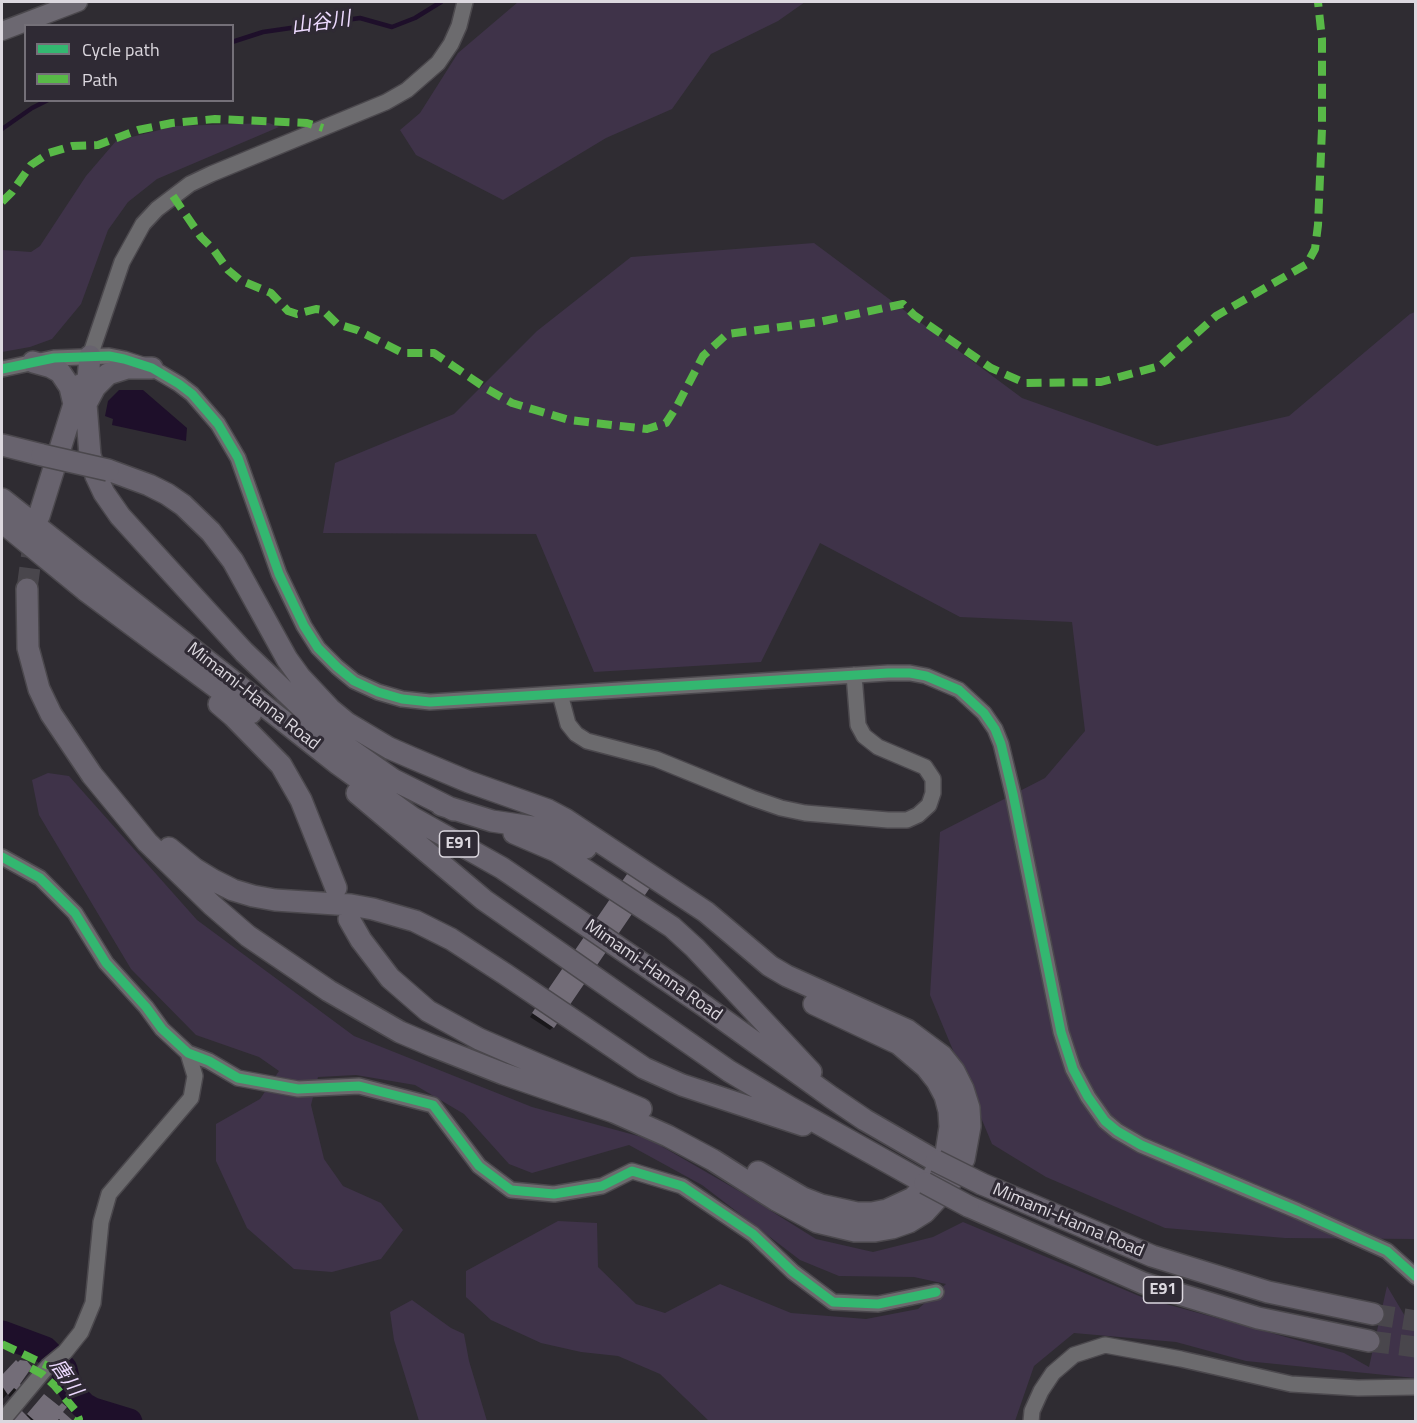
<!DOCTYPE html>
<meta charset="utf-8">
<style>
body{margin:0}
#map{position:relative;width:1417px;height:1423px;overflow:hidden;background:#2f2c32;font-family:"Titillium Web",sans-serif}
canvas{display:block}
.frame{position:absolute;inset:0;border:3px solid #dcd8df;pointer-events:none}
.legend{position:absolute;left:24px;top:24px;width:210px;height:78px;box-sizing:border-box;background:#2f2a34;border:2px solid #747078;margin:0;padding:8px 10px;list-style:none;font-size:18px;color:#dcd8df}
.legend li{display:flex;align-items:center;gap:12px;height:30px}
.legend b{width:30px;border:2px solid #747078}
</style>
<div id="map">
<canvas width="1417" height="1423"></canvas>
<div class="frame"></div>
<ul class="legend">
<li><b style="height:8px;background:#33b770"></b>Cycle path</li>
<li><b style="height:8px;background:#58b947"></b>Path</li>
</ul>
</div>
<script>
const ctx = document.querySelector('canvas').getContext('2d');
ctx.lineJoin = 'round';
function paint(path, color) { ctx.fillStyle = color; ctx.fill(path, 'evenodd'); }
const poly = rows => new Path2D(rows.map(r => 'M' + r).join(''));
function trace(path, color, width, dash) { ctx.strokeStyle = color; ctx.lineWidth = width; ctx.lineCap = dash ? 'butt' : 'round'; ctx.setLineDash(dash || []); ctx.stroke(path); }
function drawText(font, color, halo, rows, align = 'center') {
  ctx.font = font + ' "Titillium Web","Noto Sans JP",sans-serif'; ctx.lineWidth = 6; ctx.setLineDash([]); ctx.textBaseline = 'middle'; ctx.strokeStyle = halo; ctx.fillStyle = color; for (const [text, x, y, turn = 0] of rows) {
    ctx.save(); ctx.translate(x, y); ctx.rotate((+turn || 0) * Math.PI / 180); ctx.textAlign = isNaN(turn) ? turn : align; if (halo) ctx.strokeText(text, 0, 0); ctx.fillText(text, 0, 0); ctx.restore();
  }
}
paint(poly([
 [518,2,805,2,778,21,711,54,672,109,606,138,503,200,416,155,400,130,420,113,458,53],
 [269,123,279,127,157,179,128,202,108,230,81,304,52,339,30,347,2,352,2,250,31,252,40,246,86,176,116,141,175,126],
 [814,243,1022,398,1157,446,1289,416,1410,314,1415,312,1415,1239,1285,1238,1165,1228,1046,1177,992,1144,930,995,940,832,1045,778,1085,731,1072,622,960,617,820,543,761,662,594,672,536,534,323,533,335,463,454,414,537,331,631,257],
 [48,773,69,776,197,920,354,1036,532,1107,649,1139,739,1191,816,1239,873,1252,933,1237,963,1222,1144,1298,1344,1353,1369,1367,1387,1286,1415,1333,1415,1378,1246,1361,1176,1342,1074,1333,1034,1366,1015,1421,709,1421,660,1374,618,1356,581,1352,541,1343,491,1320,466,1297,466,1271,558,1221,597,1223,598,1267,636,1304,665,1313,720,1284,791,1313,866,1319,918,1309,946,1284,914,1277,839,1276,800,1260,702,1185,629,1145,532,1173,509,1164,464,1114,415,1085,356,1075,318,1077,311,1105,324,1159,343,1186,381,1203,403,1230,381,1259,332,1272,294,1269,247,1228,216,1161,216,1124,260,1099,279,1071,259,1057,196,1035,131,969,39,815,32,780],
 [412,1300,451,1328,464,1334,469,1361,487,1421,419,1421,394,1340,390,1312]
]), '#3f3349');
paint(poly([
 [119,390,143,390,187,428,186,441,112,425,113,419,105,416,108,401]
]), '#1e0f2a');
paint(poly([
 [635,863,553,1027,550,1030,530,1017],
 [16,1362,17,1390,10,1397,7,1394,2,1400,2,1377],
 [37,1403,61,1412,70,1422,8,1422,26,1416],
 [83,1411,87,1414,81,1421,78,1419]
]), '#0007');
trace(poly([
 [232,42,263,32,360,18,392,27,415,18,441,2],
 [2,129,32,108,48,100]
]), '#1e0f2a', 4.5);
trace(poly([
 [2,1334,45,1350,64,1369,67,1382,77,1399,84,1406,93,1411,129,1422]
]), '#1e0f2a', 27);
paint(poly([
 [638,858,660,873,554,1028,532,1013],
 [16,1360,18,1362,20,1360,27,1361,32,1367,20,1384,22,1386,18,1391,14,1388,8,1395,2,1386,3,1377,2,1375],
 [44,1394,59,1406,62,1403,67,1407,63,1412,72,1420,70,1422,62,1422,59,1419,56,1422,36,1422,27,1414],
 [19,1408,33,1422,14,1422,10,1418]
]), '#736d78');
trace(poly([
 [27,589,35,530],
 [1373,1314,1416,1321],
 [1369,1341,1416,1347]
]), '#49464c', 21, [21, 10]);
const minor = poly([
 [90,356,122,262,143,224,157,209,190,184,211,174,386,102,407,90,438,63,451,44,459,26,465,2],
 [2,369,54,358,109,356,124,359,152,368,179,384,192,394,218,424,238,458,279,574,304,626,318,648,337,667,354,681,378,692,402,699,430,702,888,673,910,673,926,676,959,690,984,713,995,729,1001,744,1013,794,1061,1032,1073,1069,1088,1097,1105,1121,1117,1131,1141,1145,1298,1211,1387,1251,1416,1277],
 [560,694,568,724,576,734,587,741,656,759,752,798,781,808,805,813,888,820,907,820,918,815,929,805,933,793,933,779,925,767,878,747,864,736,858,725,854,675],
 [2,857,40,878,75,913,106,963,146,1007,162,1029,188,1053,209,1061,238,1078,298,1089,359,1086,433,1105,479,1166,511,1190,554,1194,602,1186,632,1171,682,1186,753,1234,793,1272,833,1302,878,1304,936,1292],
 [2,1421,48,1366,65,1352,81,1332,93,1303,101,1222,109,1194,191,1098,195,1076,188,1053],
 [1031,1422,1032,1411,1041,1391,1053,1373,1074,1355,1105,1345,1181,1359,1291,1384,1358,1388,1416,1387]
]);
const major = poly([
 [2,31,78,2]
]);
const highway = poly([
 [90,356,86,404,90,455,96,476,104,493,120,516,244,652,321,726,344,745,394,780,454,810],
 [33,362,51,367,60,372,70,387,74,404],
 [87,402,95,387,108,374,127,368,152,368],
 [2,445,42,455],
 [2,499,338,764,413,818,502,868,706,1007,831,1097,865,1120,936,1161],
 [39,516,80,385],
 [2,522,85,590,251,713],
 [27,589,28,648,39,689,51,714,92,775,147,842,212,905,248,936,329,991,400,1032,433,1046,504,1074,614,1112,668,1136,713,1160,776,1200,817,1222,855,1231,875,1231,892,1228,909,1222,925,1212,947,1188,964,1159,970,1126,969,1108,963,1089,954,1071,942,1056,907,1030,787,976,770,966,706,912,565,819,548,810,469,782,412,758,389,748,347,723,330,709,300,677,287,659,233,561,211,532,183,505,167,494,149,485,108,470],
 [219,704,233,716,281,765,301,800,336,888],
 [357,793,484,900,729,1071,791,1108,925,1183],
 [441,805,492,821,546,829,571,838,586,848],
 [514,833,556,851,672,927,695,948,811,1072],
 [169,848,195,869,213,880,233,890,253,896,275,900,351,905,373,909,415,921,451,939,505,974,644,1068,682,1085,803,1125],
 [349,919,361,940,390,978,428,1011,479,1039,641,1109],
 [758,1172,803,1198,821,1205,857,1213,872,1213,887,1210,913,1198,932,1178,946,1153,950,1127,949,1111,945,1096,937,1081,926,1067,899,1044,814,1004],
 [982,1184,1152,1256,1268,1292,1373,1314],
 [968,1206,1143,1283,1258,1318,1369,1341]
]);
trace(minor, '#4b484d', 18);
trace(major, '#4b484d', 21);
trace(highway, '#4b484d', 24);
trace(minor, '#6c6b6e', 15);
trace(major, '#6c6871', 18);
trace(highway, '#68636e', 21);
const highwayBridge = poly([
 [42,455,108,470],
 [936,1161,982,1184],
 [925,1183,968,1206]
]);
trace(highwayBridge, '#4b484d', 24, []);
trace(highwayBridge, '#68636e', 21);
trace(poly([
 [173,196,201,237,213,249,228,270,240,280,271,293,288,311,297,314,316,309,323,310,337,324,357,330,403,353,434,353,487,389,512,403,569,420,647,429,666,423,677,406,703,356,727,334,819,322,903,304,914,315,991,368,1025,383,1101,382,1160,366,1216,316,1307,264,1315,249,1318,225,1322,129,1322,39,1318,2],
 [2,202,12,192,31,165,49,153,72,146,98,145,138,130,172,123,215,119,307,123,323,128],
 [2,1344,48,1366],
 [31,1368,42,1374,54,1385,75,1410,79,1419,77,1422]
]), '#58b947', 8, [15, 8]);
trace(poly([
 [2,369,54,358,109,356,124,359,152,368,179,384,192,394,218,424,238,458,279,574,304,626,318,648,337,667,354,681,378,692,402,699,430,702,888,673,910,673,926,676,959,690,984,713,995,729,1001,744,1013,794,1061,1032,1073,1069,1088,1097,1105,1121,1117,1131,1141,1145,1298,1211,1387,1251,1416,1277],
 [2,857,40,878,75,913,106,963,146,1007,162,1029,188,1053,209,1061,238,1078,298,1089,359,1086,433,1105,479,1166,511,1190,554,1194,602,1186,632,1171,682,1186,753,1234,793,1272,833,1302,878,1304,936,1292]
]), '#33b770', 9);
for (const [x, y, w] of [
 [459,844,39],
 [1163,1290,39]
]) { const box = new Path2D(); box.roundRect(x - w / 2, y - 13, w, 26, 4.5); ctx.fillStyle = '#2f2a34'; ctx.fill(box); trace(box, '#dcd8df', 1.5); }
drawText('bold 16px', '#dcd8df', null, [
 ["E91",459,844],
 ["E91",1163,1290]
]);
drawText('18px', '#dcd8df', '#2f2a34', [
 ["Mimami-Hanna Road",253,697,38],
 ["Mimami-Hanna Road",653,971,35],
 ["Mimami-Hanna Road",1068,1221,23]
]);
drawText('italic 20px', '#eddaff', '#2f2a34', [
 ["山谷川",321,24,-8],
 ["唐川",65,1378,56]
]);
</script>
